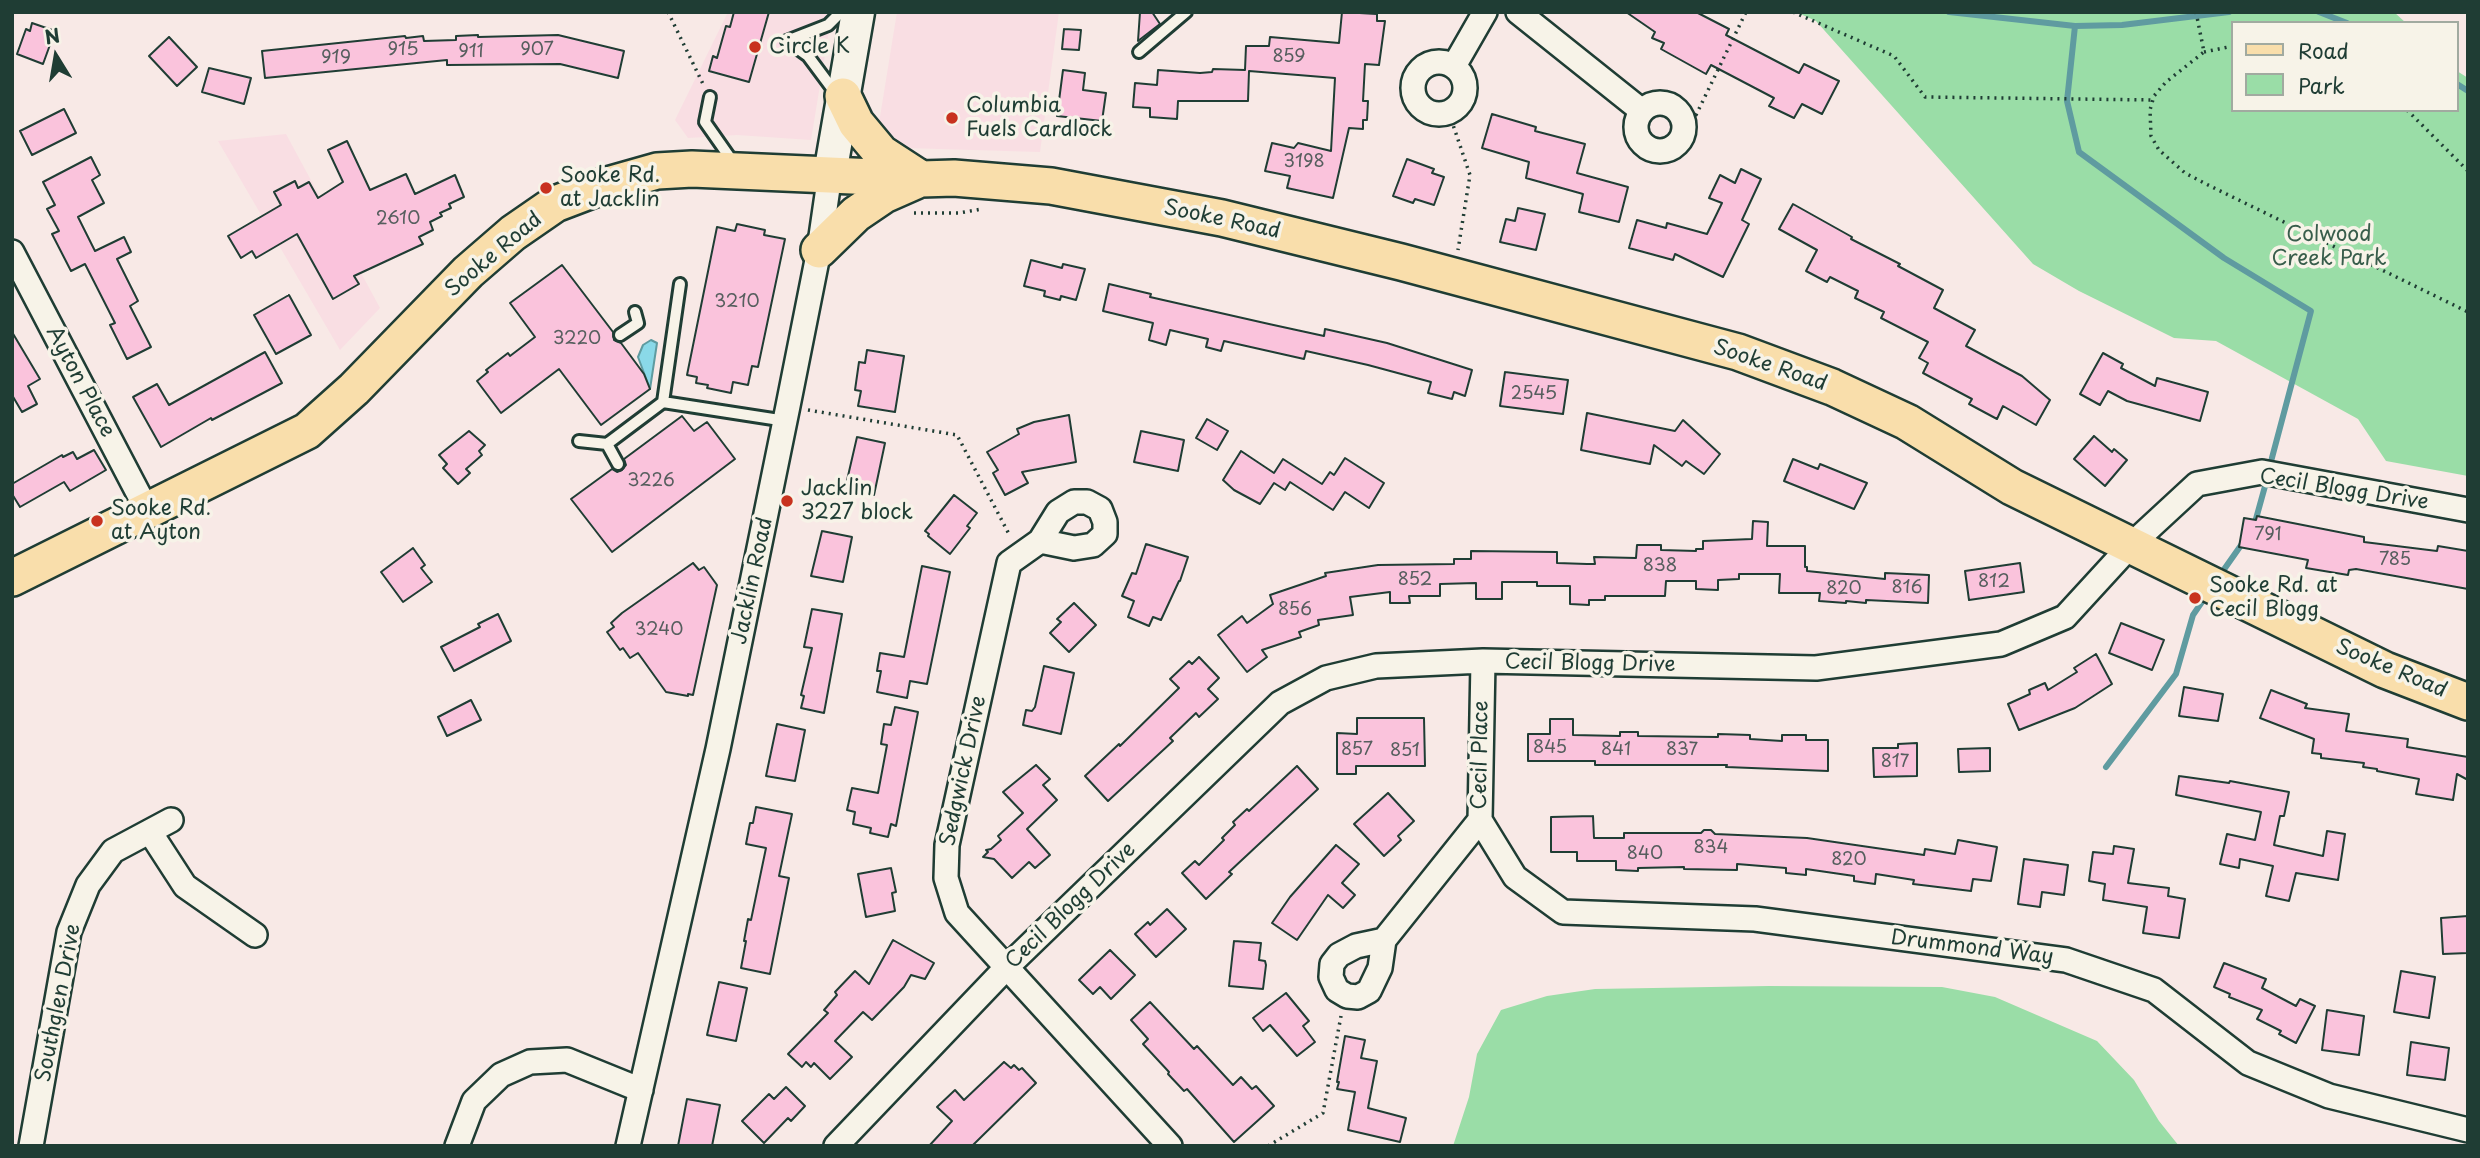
<!DOCTYPE html>
<style>
body{margin:0}
#map{position:relative;width:2480px;height:1158px;overflow:hidden;background:#f8e9e6;font-family:"Playpen Sans",sans-serif}
canvas{display:block}
.frame{position:absolute;inset:0;border:14px solid #1f3d34;pointer-events:none}
.legend{position:absolute;left:2231px;top:21px;width:228px;height:91px;box-sizing:border-box;background:#f7f3e8;border:2px solid #a1aaa0;margin:0;padding:9px 12px;list-style:none;font-size:21px;color:#1f3d34}
.legend li{display:flex;align-items:center;gap:14px;height:35px}
.legend b{width:35px;border:2px solid #a1aaa0}
.north{position:absolute;left:21px;top:21px;width:70px;height:70px;-webkit-text-stroke:5px #f7f3e8;paint-order:stroke;rotate:349deg;font-size:19px;font-weight:700;line-height:28px;text-align:center;color:#1f3d34}
.north::after{content:'';display:block;margin:auto;width:24px;height:32px;background:#1f3d34;clip-path:polygon(50% 0,100% 100%,50% 72%,0 100%)}
</style>
<div id="map">
<canvas width="2480" height="1158"></canvas>
<div class="frame"></div>
<ul class="legend">
<li><b style="height:9px;background:#f9deab"></b>Road</li>
<li><b style="height:19px;background:#9adda7"></b>Park</li>
</ul>
<div class="north">N</div>
</div>
<script>
const ctx = document.querySelector('canvas').getContext('2d');
ctx.lineJoin = 'round';
function paint(path, color) { ctx.fillStyle = color; ctx.fill(path, 'evenodd'); }
const poly = rows => new Path2D(rows.map(r => 'M' + r).join(''));
function trace(path, color, width, dash) { ctx.strokeStyle = color; ctx.lineWidth = width; ctx.lineCap = dash ? 'butt' : 'round'; ctx.setLineDash(dash || []); ctx.stroke(path); }
function drawText(font, color, halo, rows, align = 'center') {
  ctx.font = font + ' "Playpen Sans",sans-serif'; ctx.lineWidth = 7; ctx.setLineDash([]); ctx.textBaseline = 'middle'; ctx.strokeStyle = halo; ctx.fillStyle = color; for (const [text, x, y, turn = 0] of rows) {
    ctx.save(); ctx.translate(x, y); ctx.rotate((+turn || 0) * Math.PI / 180); ctx.textAlign = isNaN(turn) ? turn : align; if (halo) ctx.strokeText(text, 0, 0); ctx.fillText(text, 0, 0); ctx.restore();
  }
}
paint(poly([
 [728,12,832,12,811,140,737,135,688,138,675,120],
 [897,12,1059,12,1040,152,906,148,879,123],
 [286,134,380,308,340,350,218,141]
]), '#f9dee3');
paint(poly([
 [1796,12,2394,12,2406,23,2233,23,2233,110,2457,110,2457,71,2468,78,2468,476,2386,461,2358,419,2216,341,2174,338,2079,291,2033,264,1816,21],
 [1769,986,1942,987,1995,997,2097,1041,2134,1080,2159,1121,2179,1146,1453,1146,1469,1097,1477,1054,1501,1010,1547,996,1595,989]
]), '#9adda7');
const water = poly([
 [651,340,657,343,650,389,638,357,643,345,651,340]
]);
paint(water, '#8ad9e8');
trace(water, '#5f9ba0', 2);
trace(poly([
 [1949,12,2075,26,2122,25,2229,12],
 [2319,12,2347,23],
 [2075,26,2067,101,2079,152,2224,258,2311,311,2269,469],
 [2457,84,2468,91],
 [2254,526,2267,479],
 [2218,578,2244,541],
 [2106,767,2176,674,2193,615,2206,596]
]), '#5f9ba0', 6);
const building = poly([
 [734,12,769,12,749,82,709,71,713,56,717,58,726,26,730,27,734,12],
 [1140,12,1152,12,1160,24,1138,41,1140,12],
 [1342,12,1377,14,1377,21,1385,21,1379,65,1365,64,1363,101,1368,101,1367,120,1363,120,1363,129,1349,128,1333,198,1287,188,1290,176,1265,171,1272,143,1294,148,1298,143,1331,151,1335,78,1249,71,1248,101,1178,101,1177,119,1150,117,1150,108,1133,107,1135,83,1157,85,1158,70,1200,73,1212,72,1213,69,1245,70,1246,46,1269,46,1270,37,1339,43,1342,12],
 [1626,12,1696,12,1729,29,1726,35,1799,73,1804,64,1839,81,1822,114,1802,104,1794,118,1769,106,1774,98,1711,65,1706,74,1661,49,1664,43,1652,38,1655,32,1626,12],
 [32,23,55,31,43,64,17,54,26,29,30,31,32,23],
 [1064,29,1081,30,1079,50,1062,49,1064,29],
 [478,35,478,37,558,35,624,51,618,78,560,64,447,65,447,60,265,78,262,51,405,36,406,38,423,36,424,41,456,40,456,36,478,35],
 [169,37,197,67,177,86,149,56,169,37],
 [209,68,251,78,244,104,202,92,209,68],
 [1063,70,1085,73,1083,90,1106,93,1102,121,1057,116,1063,70],
 [64,109,76,133,32,155,20,131,64,109],
 [1492,114,1536,127,1535,131,1585,144,1577,173,1628,187,1619,222,1579,212,1583,194,1526,178,1529,162,1482,148,1492,114],
 [347,141,370,190,406,174,415,194,455,175,464,197,449,204,451,208,440,213,442,216,430,222,433,230,419,237,423,244,354,276,359,284,333,299,297,234,256,258,252,251,241,258,228,236,281,205,274,192,295,181,298,188,309,182,318,198,343,182,328,150,347,141],
 [91,157,100,175,92,180,104,203,78,217,95,251,124,237,131,252,117,259,138,301,130,306,151,347,127,359,110,325,115,323,85,264,71,271,52,234,59,231,47,209,55,205,43,182,91,157],
 [1407,159,1434,169,1432,173,1444,177,1434,205,1415,199,1413,203,1393,196,1407,159],
 [1741,169,1761,179,1742,220,1749,224,1723,277,1675,254,1673,260,1629,248,1637,220,1666,228,1667,223,1707,234,1722,203,1709,198,1720,175,1735,183,1741,169],
 [1793,204,1852,237,1851,239,1900,264,1898,266,1943,290,1934,308,1975,330,1966,346,2022,376,2050,400,2036,425,2003,406,1997,419,1969,404,1972,399,1923,373,1928,363,1919,358,1928,342,1881,318,1884,312,1855,298,1858,291,1830,277,1827,282,1806,271,1817,250,1779,229,1793,204],
 [1518,208,1545,214,1536,250,1500,242,1506,219,1515,221,1518,208],
 [737,224,765,230,764,235,785,239,758,367,752,366,748,385,733,382,731,393,707,388,708,385,696,383,697,377,687,375,717,227,735,231,737,224],
 [1031,260,1062,268,1063,264,1085,269,1076,300,1061,296,1060,300,1044,296,1045,291,1024,286,1031,260],
 [562,265,613,332,614,340,621,343,644,374,650,389,601,425,559,369,501,413,477,381,488,372,486,370,508,353,510,356,535,337,510,303,562,265],
 [1109,284,1151,294,1150,297,1269,324,1324,336,1325,329,1387,343,1472,370,1465,396,1454,392,1452,399,1428,393,1431,382,1368,365,1306,351,1304,359,1224,341,1221,351,1206,347,1208,339,1170,330,1166,345,1149,340,1153,323,1103,311,1109,284],
 [289,295,311,335,276,354,254,315,289,295],
 [12,332,40,379,28,386,37,404,22,412,12,395,12,332],
 [867,350,904,356,895,412,858,406,861,391,855,390,859,362,865,363,867,350],
 [265,352,282,383,212,420,211,418,161,447,133,397,157,384,169,405,265,352],
 [2103,353,2123,364,2121,368,2155,386,2157,378,2208,392,2200,421,2127,401,2108,391,2100,405,2080,394,2103,353],
 [1505,372,1568,380,1563,414,1500,406,1505,372],
 [1587,413,1675,431,1683,420,1720,454,1704,474,1686,461,1682,466,1654,445,1650,464,1581,450,1587,413],
 [1069,415,1076,462,1022,472,1028,483,1005,495,993,473,998,470,987,452,1019,434,1017,429,1034,422,1069,415],
 [682,416,694,431,707,422,735,459,612,552,571,499,612,469,617,472,622,470,626,465,624,459,682,416],
 [1207,419,1228,431,1217,450,1196,438,1207,419],
 [469,431,485,445,479,451,482,455,466,469,470,473,458,484,443,468,447,464,439,455,469,431],
 [1141,431,1184,440,1178,471,1134,462,1141,431],
 [2094,436,2112,452,2114,449,2127,460,2105,486,2074,459,2094,436],
 [857,437,885,443,874,495,845,489,857,437],
 [94,450,106,470,70,491,64,482,20,507,12,494,12,484,62,455,63,457,73,452,77,459,94,450],
 [1241,451,1274,473,1283,459,1322,484,1330,472,1334,475,1345,458,1384,483,1369,508,1345,492,1333,510,1290,482,1285,490,1274,483,1260,504,1234,490,1223,480,1241,451],
 [1793,459,1818,469,1820,464,1867,483,1854,509,1784,481,1793,459],
 [954,495,977,513,967,526,970,528,950,554,928,536,929,534,925,531,954,495],
 [2257,516,2364,537,2364,542,2437,551,2438,546,2468,551,2468,589,2356,569,2349,570,2348,575,2306,568,2308,560,2239,547,2244,518,2256,520,2257,516],
 [1753,521,1768,522,1767,546,1805,546,1805,567,1807,567,1807,571,1885,579,1885,573,1929,575,1928,603,1866,600,1866,603,1846,601,1846,603,1819,601,1820,593,1779,593,1780,574,1739,574,1739,579,1718,580,1718,590,1696,589,1696,581,1666,581,1665,596,1605,596,1605,600,1589,600,1589,605,1570,604,1570,586,1537,586,1537,582,1502,582,1502,599,1476,599,1476,583,1440,584,1440,596,1409,596,1410,603,1390,603,1390,592,1350,597,1353,615,1318,620,1319,625,1299,632,1301,637,1262,650,1267,657,1247,672,1218,635,1242,616,1247,623,1273,604,1270,595,1326,576,1325,573,1378,565,1454,564,1454,559,1471,559,1471,551,1557,552,1557,563,1587,564,1595,564,1594,557,1636,558,1637,545,1661,545,1661,550,1696,551,1696,549,1703,549,1703,541,1752,539,1753,521],
 [822,531,852,537,843,582,811,576,822,531],
 [1146,544,1188,557,1180,581,1179,581,1161,620,1153,617,1149,626,1128,617,1134,601,1122,596,1132,573,1136,574,1146,544],
 [413,548,425,565,421,568,432,582,403,602,381,572,413,548],
 [693,563,699,570,704,567,717,585,693,695,688,694,688,696,666,692,638,653,630,658,623,648,620,650,607,632,614,627,611,623,622,613,693,563],
 [2020,563,2024,592,1969,600,1965,571,2020,563],
 [922,566,950,572,927,684,910,681,907,698,877,692,881,671,877,671,880,653,904,657,922,566],
 [1074,603,1096,625,1069,652,1050,633,1061,622,1057,619,1074,603],
 [812,609,842,614,824,713,801,708,804,696,801,695,812,648,804,647,812,609],
 [498,614,511,641,454,671,441,647,480,627,478,624,498,614],
 [2121,623,2164,640,2152,670,2109,653,2121,623],
 [2096,654,2112,684,2075,708,2019,730,2008,704,2030,694,2029,690,2045,683,2048,690,2077,672,2074,668,2096,654],
 [1199,657,1219,678,1208,689,1218,699,1199,717,1196,713,1170,738,1173,741,1108,801,1085,776,1119,744,1120,746,1179,688,1170,679,1189,661,1192,664,1199,657],
 [1044,666,1074,673,1061,734,1023,725,1026,710,1032,711,1035,707,1044,666],
 [2184,687,2223,694,2218,721,2179,716,2184,687],
 [2271,690,2307,704,2305,708,2349,714,2346,731,2408,739,2407,747,2468,757,2468,780,2457,774,2453,800,2416,794,2419,779,2377,771,2377,769,2363,767,2364,763,2321,758,2321,754,2312,753,2314,739,2260,718,2271,690],
 [471,700,481,720,447,736,438,717,471,700],
 [895,707,918,712,896,826,891,824,888,837,870,833,871,828,853,824,855,812,847,810,852,788,878,793,887,745,881,744,884,724,891,725,895,707],
 [1357,718,1424,718,1425,766,1356,766,1356,774,1337,774,1337,733,1357,734,1357,718],
 [1550,719,1573,719,1573,735,1620,736,1620,732,1638,732,1638,736,1718,737,1718,734,1750,735,1750,739,1782,741,1782,735,1806,735,1806,740,1828,740,1828,771,1726,767,1727,765,1595,765,1595,761,1528,761,1528,734,1550,734,1550,719],
 [777,724,805,730,795,781,766,776,777,724],
 [1917,743,1917,776,1874,777,1873,748,1898,748,1898,744,1917,743],
 [1990,748,1990,771,1959,772,1958,749,1990,748],
 [1036,765,1050,779,1043,785,1057,800,1027,829,1050,855,1035,868,1029,862,1012,878,994,859,983,857,988,852,986,850,991,849,1001,840,998,836,1023,813,1003,792,1036,765],
 [1297,766,1318,789,1229,872,1232,874,1206,899,1182,873,1195,861,1199,865,1224,840,1222,838,1235,825,1233,822,1247,809,1249,811,1297,766],
 [2179,776,2229,783,2230,781,2289,792,2284,816,2280,816,2274,845,2323,856,2327,831,2345,834,2338,880,2296,873,2289,901,2266,896,2273,866,2240,859,2239,868,2220,864,2227,834,2255,840,2261,812,2176,795,2179,776],
 [1388,793,1414,821,1398,836,1401,840,1384,856,1354,824,1388,793],
 [756,807,792,814,779,876,789,878,770,974,741,968,746,941,744,941,748,919,751,920,766,848,746,844,750,823,753,823,756,807],
 [1593,816,1594,838,1624,838,1624,833,1701,833,1704,830,1711,830,1715,834,1807,838,1924,855,1925,849,1955,854,1958,840,1997,847,1991,881,1973,879,1971,891,1913,884,1914,880,1876,874,1875,884,1854,881,1854,876,1806,869,1806,875,1786,873,1786,868,1737,864,1737,870,1684,869,1684,867,1638,868,1638,871,1616,870,1616,861,1577,861,1577,852,1551,852,1551,817,1593,816],
 [1336,845,1359,864,1342,883,1355,895,1343,908,1328,895,1297,940,1272,923,1290,897,1336,845],
 [2114,846,2134,849,2128,883,2169,888,2168,896,2185,899,2179,938,2143,933,2147,907,2103,900,2105,884,2089,881,2093,852,2113,854,2114,846],
 [2024,859,2068,865,2064,895,2042,892,2040,907,2018,904,2024,859],
 [891,868,896,892,892,893,895,911,866,917,858,874,891,868],
 [1167,909,1186,929,1156,957,1135,934,1148,922,1150,925,1167,909],
 [2468,916,2468,953,2443,954,2441,918,2468,916],
 [893,940,934,963,925,979,911,975,904,987,872,1020,863,1012,835,1041,852,1057,830,1079,814,1063,811,1067,806,1062,802,1067,788,1054,828,1013,824,1010,837,995,835,992,855,971,869,984,893,940],
 [1234,941,1261,943,1259,960,1265,961,1266,965,1263,989,1229,986,1234,941],
 [1110,950,1135,975,1111,999,1100,987,1093,994,1079,980,1110,950],
 [2224,963,2266,979,2262,988,2296,1006,2300,999,2315,1006,2296,1043,2279,1034,2281,1031,2257,1019,2262,1010,2229,997,2230,994,2214,987,2224,963],
 [2401,971,2435,977,2429,1018,2394,1012,2401,971],
 [719,982,747,988,736,1041,707,1035,719,982],
 [1286,993,1309,1021,1303,1026,1315,1042,1297,1056,1270,1025,1263,1031,1253,1018,1286,993],
 [1150,1002,1194,1049,1197,1046,1233,1085,1241,1077,1252,1089,1256,1086,1274,1106,1234,1142,1187,1089,1184,1091,1168,1074,1169,1072,1143,1044,1148,1039,1131,1020,1150,1002],
 [2327,1010,2364,1016,2359,1055,2322,1050,2327,1010],
 [1345,1036,1365,1040,1361,1058,1377,1061,1368,1108,1406,1118,1400,1142,1348,1130,1355,1092,1337,1089,1339,1082,1337,1082,1345,1036],
 [2411,1042,2449,1048,2445,1080,2407,1075,2411,1042],
 [1004,1062,1011,1068,1014,1065,1019,1070,1022,1068,1036,1083,972,1146,929,1146,952,1121,937,1107,955,1090,964,1100,1004,1062],
 [786,1087,805,1106,791,1121,788,1118,764,1143,742,1121,769,1094,774,1099,786,1087],
 [687,1099,720,1105,712,1146,678,1146,687,1099]
]);
paint(building, '#fac3dc');
trace(building, '#1f3d34', 2);
const service = poly([
 [787,41,808,56,837,95],
 [787,41,828,25,841,12],
 [1139,52,1186,12],
 [710,97,705,122,733,162],
 [680,284,663,402,786,421],
 [620,335,638,323,635,312],
 [579,441,607,444,663,402],
 [607,444,618,464]
]);
const minor = poly([
 [1518,12,1642,111],
 '1413 88a26 26 0 1 1 52 0a26 26 0 1 1-52 0Z',
 [1454,66,1485,12],
 '1636 127a24 24 0 1 1 48 0a24 24 0 1 1-48 0Z',
 [12,252,148,512],
 [1040,541,1074,548,1093,545,1105,534,1105,522,1100,509,1087,502,1074,502,1058,512,1040,541,1009,563,947,845,946,878,957,913,1170,1146],
 [1480,820,1515,877,1563,912,1755,919,2066,960,2154,990,2248,1063,2329,1096,2468,1130],
 [150,832,185,886,255,935],
 [1384,940,1356,946,1339,955,1332,964,1331,977,1337,990,1347,996,1358,997,1369,991,1380,968,1384,940,1480,820,1483,661],
 [31,1146,69,932,88,885,113,851,171,820],
 [457,1146,474,1101,501,1075,530,1062,567,1060,641,1090],
 [628,1146,718,749,788,406,819,250,830,174],
 [836,1146,1007,967,1280,703,1326,678,1376,666,1483,661,1816,668,2001,644,2065,617,2131,545,2197,484,2262,472,2468,510]
]);
const secondary = poly([
 [830,174,858,12]
]);
const primary = poly([
 [843,96,856,123,881,153,921,179],
 [819,250,856,214,884,195,918,180],
 [12,578,307,431,354,389,468,272,513,233,555,204,597,188,657,171,692,169,921,179,954,178,1051,186,1222,218,1401,262,1738,352,1832,387,1907,422,2012,487,2385,670,2468,702]
]);
trace(service, '#1f3d34', 16);
trace(minor, '#1f3d34', 28);
trace(secondary, '#1f3d34', 37);
trace(primary, '#1f3d34', 40);
trace(poly([
 [668,12,704,86],
 [1793,12,1894,56,1925,97,2153,100],
 [2196,12,2204,52,2166,82,2154,96,2150,110,2151,136,2159,150,2185,173,2206,184,2468,312],
 [2204,52,2233,46],
 [2407,110,2468,171],
 [1449,113,1470,175,1458,250],
 [1683,121,1696,115,1746,12],
 [914,213,959,213,982,209],
 [808,410,957,435,1010,536],
 [1268,1146,1323,1113,1341,1016]
]), '#1f3d34', 3.5, [2, 5]);
trace(service, '#f7f3e8', 10);
trace(minor, '#f7f3e8', 23);
trace(secondary, '#f7f3e8', 32);
trace(primary, '#f9deab', 35);
for (const [x, y, r, color] of [
 [755,47,7,"#c8321e"],
 [952,118,7,"#c8321e"],
 [546,188,7,"#c8321e"],
 [787,501,7,"#c8321e"],
 [97,521,7,"#c8321e"],
 [2195,598,7,"#c8321e"]
]) { const dot = new Path2D(); dot.arc(x, y, r, 0, 2 * Math.PI); ctx.fillStyle = color; ctx.fill(dot); trace(dot, '#f7f3e8', 2.5); }
drawText('18px', '#565e5e', null, [
 ["915",403,50],
 ["907",537,50],
 ["911",471,52],
 ["859",1289,57],
 ["919",336,58],
 ["3198",1304,162],
 ["2610",398,219],
 ["3210",737,302],
 ["3220",577,339],
 ["2545",1534,394],
 ["3226",651,481],
 ["791",2268,535],
 ["785",2395,560],
 ["838",1660,566],
 ["852",1415,580],
 ["812",1994,582],
 ["816",1907,588],
 ["820",1844,589],
 ["856",1295,610],
 ["3240",659,630],
 ["845",1550,748],
 ["857",1357,750],
 ["841",1616,750],
 ["837",1682,750],
 ["851",1405,751],
 ["817",1895,762],
 ["834",1711,848],
 ["840",1645,854],
 ["820",1849,860]
]);
drawText('21px', '#1f3d34', '#f7f3e8', [
 ["Circle K",769,47],
 ["Columbia",966,106],
 ["Fuels Cardlock",966,130],
 ["Sooke Rd.",560,176],
 ["at Jacklin",560,200],
 ["Jacklin",801,489],
 ["3227 block",801,513],
 ["Sooke Rd.",111,509],
 ["at Ayton",111,533],
 ["Sooke Rd. at",2209,586],
 ["Cecil Blogg",2209,610]
], 'left');
drawText('21px', '#1f3d34', '#f7f3e8', [
 ["Sooke Road",1222,220,12],
 ["Sooke Road",494,255,-40],
 ["Sooke Road",1770,366,19],
 ["Ayton Place",80,382,62],
 ["Cecil Blogg Drive",2344,490,9],
 ["Jacklin Road",753,581,-78],
 ["Cecil Blogg Drive",1590,664,1],
 ["Sooke Road",2391,669,23],
 ["Cecil Place",1481,755,-89],
 ["Sedgwick Drive",964,771,-78],
 ["Cecil Blogg Drive",1071,906,-44],
 ["Drummond Way",1972,948,7],
 ["Southglen Drive",59,1003,-79]
]);
drawText('21px', '#385d4b', '#f7f3e8', [
 ["Colwood",2329,235],
 ["Creek Park",2329,259]
]);
</script>
